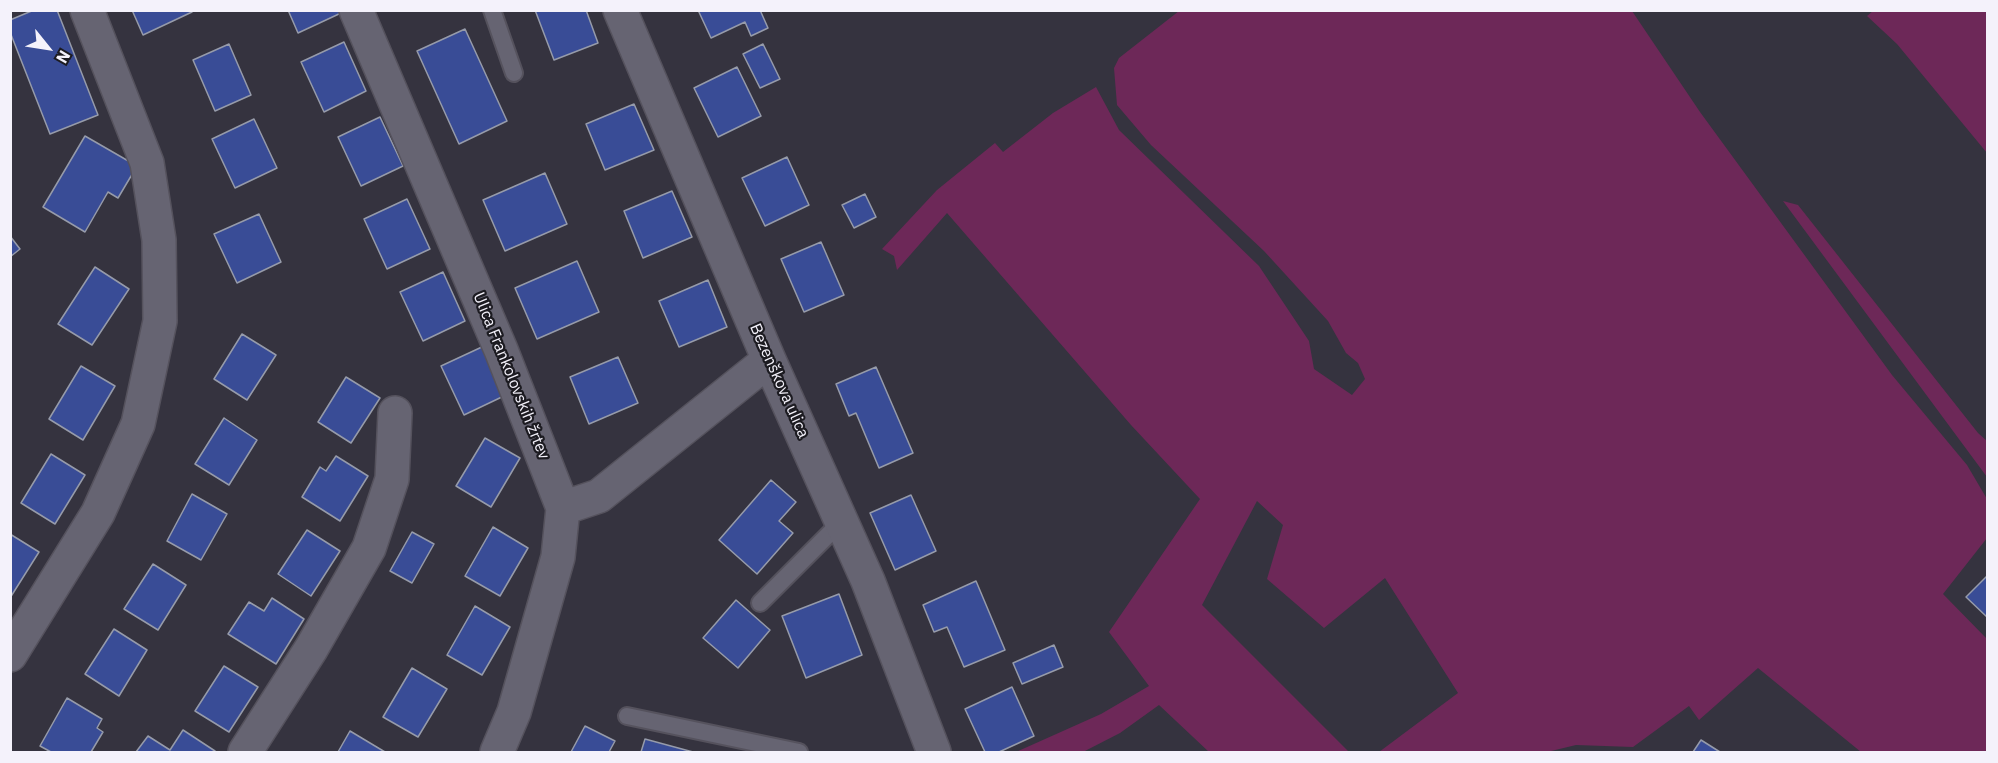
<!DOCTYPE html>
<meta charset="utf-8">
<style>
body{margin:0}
#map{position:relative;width:1998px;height:763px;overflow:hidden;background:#35333f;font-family:"IBM Plex Sans",sans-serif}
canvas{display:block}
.frame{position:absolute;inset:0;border:12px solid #f4f2fb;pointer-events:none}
.north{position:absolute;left:18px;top:18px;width:60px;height:60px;-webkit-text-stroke:4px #1c1b21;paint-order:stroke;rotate:120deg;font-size:16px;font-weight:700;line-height:24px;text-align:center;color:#f4f2fb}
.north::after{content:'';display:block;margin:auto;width:21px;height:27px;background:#f4f2fb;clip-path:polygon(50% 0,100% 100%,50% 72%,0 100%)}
</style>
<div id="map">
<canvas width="1998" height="763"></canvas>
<div class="frame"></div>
<div class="north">N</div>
</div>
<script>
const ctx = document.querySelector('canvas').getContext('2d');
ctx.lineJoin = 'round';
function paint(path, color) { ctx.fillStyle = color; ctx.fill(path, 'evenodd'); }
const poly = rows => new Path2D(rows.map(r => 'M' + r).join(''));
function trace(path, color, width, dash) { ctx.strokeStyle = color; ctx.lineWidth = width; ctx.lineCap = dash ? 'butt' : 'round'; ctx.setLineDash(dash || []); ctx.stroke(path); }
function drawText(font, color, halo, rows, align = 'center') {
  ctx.font = font + ' "IBM Plex Sans",sans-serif'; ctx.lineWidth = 4.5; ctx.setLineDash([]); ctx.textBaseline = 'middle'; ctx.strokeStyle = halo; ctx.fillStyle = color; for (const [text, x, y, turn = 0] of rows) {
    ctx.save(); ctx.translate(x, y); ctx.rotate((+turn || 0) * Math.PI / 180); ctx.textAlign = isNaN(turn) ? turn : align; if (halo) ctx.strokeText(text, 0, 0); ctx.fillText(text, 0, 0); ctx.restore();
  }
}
paint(poly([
 [1179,11,1632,11,1700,112,1892,375,1967,465,1987,499,1987,538,1943,594,1987,639,1987,752,1861,752,1758,668,1699,720,1689,706,1633,747,1576,745,1547,752,1379,752,1458,693,1385,578,1324,628,1267,579,1283,525,1257,501,1202,605,1349,752,1209,752,1159,705,1120,733,1083,752,1016,752,1101,714,1149,686,1109,632,1200,499,1131,425,947,213,897,270,894,256,882,249,937,190,995,143,1003,152,1053,113,1096,87,1119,130,1259,266,1309,341,1314,369,1352,395,1365,379,1358,363,1346,353,1328,321,1264,251,1151,145,1117,105,1114,68,1119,58],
 [1873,11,1987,11,1987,153,1897,44,1867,16],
 [1783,201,1798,205,1978,433,1987,441,1987,477]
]), '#6d2858');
const building = poly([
 [34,10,57,10,98,115,50,134,10,32,10,20,34,10],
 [132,10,191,10,192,12,143,35,132,10],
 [288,10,340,10,341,13,298,33,288,10],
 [535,10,586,10,598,43,554,60,535,10],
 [698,10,760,10,768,28,751,36,745,22,711,38,698,10],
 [465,29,507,121,459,144,417,51,465,29],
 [344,42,366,91,324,112,301,62,344,42],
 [229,44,251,95,215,111,193,60,229,44],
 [763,44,780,79,760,88,743,54,763,44],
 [737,67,761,116,718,137,694,88,737,67],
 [634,104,654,150,605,170,586,124,634,104],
 [380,117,403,166,361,186,338,137,380,117],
 [254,119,277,168,235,188,212,139,254,119],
 [85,136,137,166,118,198,108,192,85,232,43,207,85,136],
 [787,157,809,205,765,226,742,178,787,157],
 [545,173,567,224,505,251,483,200,545,173],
 [672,191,692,237,643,258,624,211,672,191],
 [865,194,876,217,854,228,842,205,865,194],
 [407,199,430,249,387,269,364,219,407,199],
 [259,214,281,262,237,283,214,234,259,214],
 [10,236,20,249,10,257,10,236],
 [821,242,844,295,804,312,781,259,821,242],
 [577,261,599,312,537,339,515,288,577,261],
 [95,267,129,289,92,345,58,324,95,267],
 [443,272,465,321,423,341,400,292,443,272],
 [708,280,727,327,679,347,659,301,708,280],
 [242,334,276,355,247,400,214,379,242,334],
 [484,346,506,395,464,415,441,366,484,346],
 [618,357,638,403,589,424,570,377,618,357],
 [81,366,115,386,83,440,49,419,81,366],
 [876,367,913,453,879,468,856,413,849,416,836,384,876,367],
 [346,377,380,398,351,443,318,422,346,377],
 [224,418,257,440,229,485,195,464,224,418],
 [485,438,520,458,491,507,456,486,485,438],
 [51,454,85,475,55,524,21,503,51,454],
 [336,456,368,476,340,521,302,497,320,467,326,471,336,456],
 [771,480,796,502,779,521,793,533,757,574,719,540,771,480],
 [192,494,227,514,201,560,167,541,192,494],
 [911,495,936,551,895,570,870,513,911,495],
 [493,527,528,548,500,596,465,576,493,527],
 [307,530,340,551,311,596,278,574,307,530],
 [412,532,434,544,412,583,390,571,412,532],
 [10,534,39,552,10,598,10,534],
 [153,564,186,585,158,630,124,609,153,564],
 [1988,575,1988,618,1966,597,1988,575],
 [976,581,1005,650,964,667,947,627,934,632,923,605,976,581],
 [839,594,862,655,806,678,782,616,839,594],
 [272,598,304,619,276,664,228,634,249,602,264,611,272,598],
 [736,600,770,630,738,668,703,638,736,600],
 [475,606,510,627,482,675,447,655,475,606],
 [114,629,147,650,119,696,85,674,114,629],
 [1054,645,1063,667,1022,684,1013,663,1054,645],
 [224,666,258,687,229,732,195,711,224,666],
 [412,668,447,689,418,737,383,717,412,668],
 [1012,687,1034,736,999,752,985,752,965,709,1012,687],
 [67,698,102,719,97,728,103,732,91,752,51,752,40,746,67,698],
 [585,726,615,741,609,752,571,752,585,726],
 [183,730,215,751,214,752,136,752,148,736,170,750,183,730],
 [350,731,385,752,338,752,350,731],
 [645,739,693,752,641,752,645,739],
 [1701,740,1720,752,1693,752,1701,740]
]);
paint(building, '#394c96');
trace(building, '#969baa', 1.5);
const service = poly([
 [492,10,514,73],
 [760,603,841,522],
 [627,716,799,752]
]);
const minor = poly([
 [356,10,501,350,563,508,558,557,514,712,497,752],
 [620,10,769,360,868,581,934,752],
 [563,508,599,496,769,360],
 [10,655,98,513,138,424,160,321,159,240,147,163,87,10],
 [245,752,311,649,369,548,392,479,395,413]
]);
trace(service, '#55525d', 20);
trace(minor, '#55525d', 36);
trace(service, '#666472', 16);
trace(minor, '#666472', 33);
drawText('16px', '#f4f2fb', '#1c1b21', [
 ["Ulica Frankolovskih žrtev",511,376,68],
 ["Bezenškova ulica",779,381,66]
]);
</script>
